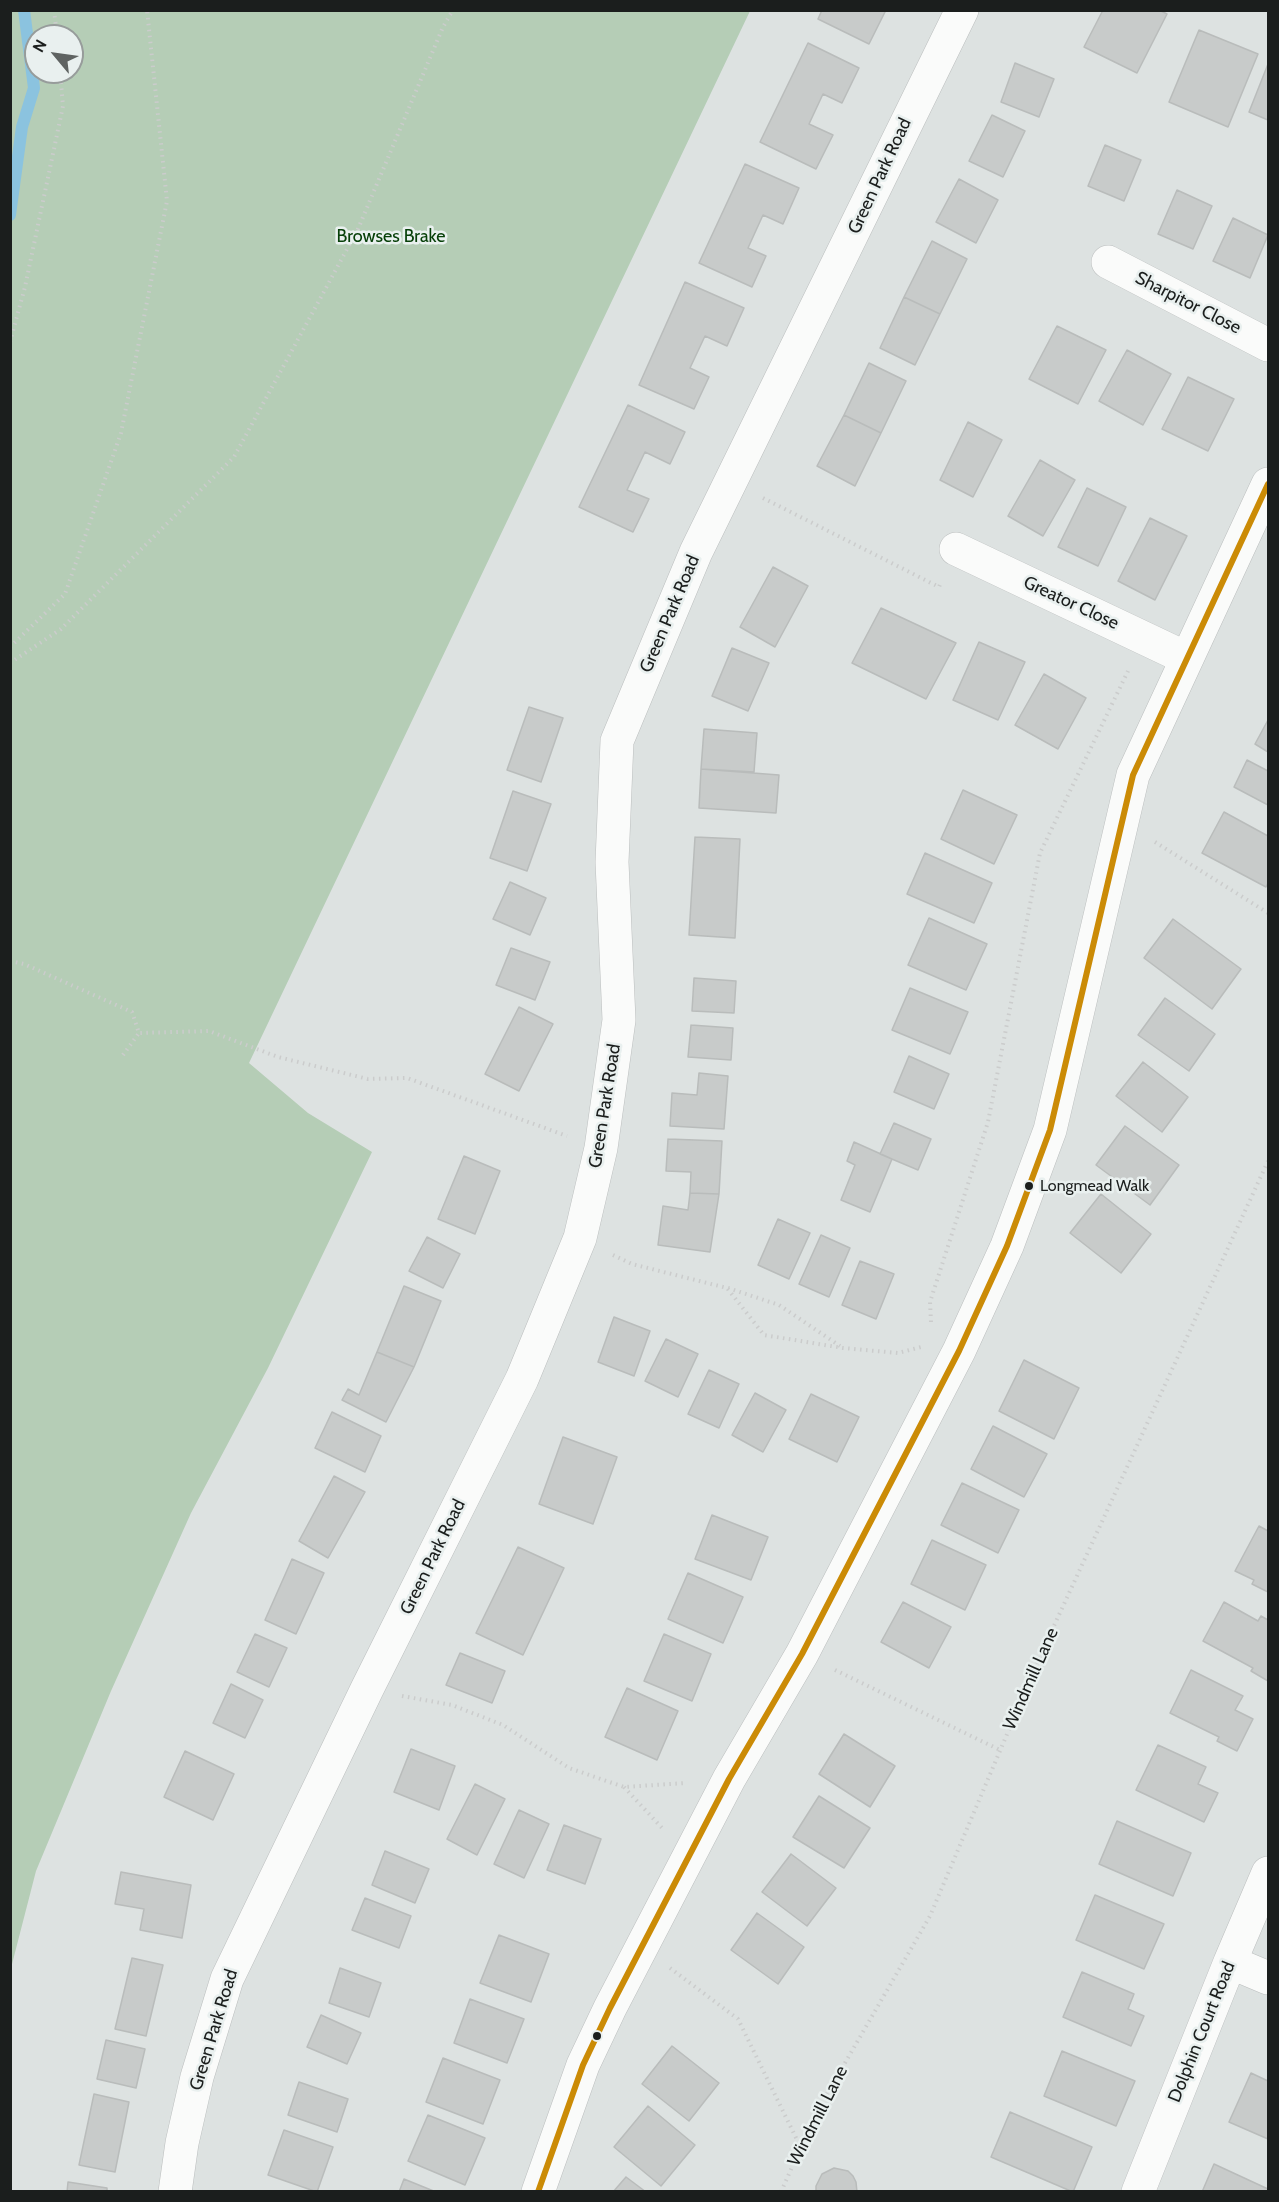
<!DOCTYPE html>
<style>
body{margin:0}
#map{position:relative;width:1279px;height:2202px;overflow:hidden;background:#dde2e1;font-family:Cabin,sans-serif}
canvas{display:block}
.frame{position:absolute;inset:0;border:12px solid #1b1e1d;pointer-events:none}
.north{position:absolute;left:24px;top:24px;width:60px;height:60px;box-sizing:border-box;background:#e9f0ef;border:2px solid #979c9b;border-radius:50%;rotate:299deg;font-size:16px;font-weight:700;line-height:24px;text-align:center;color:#1b1e1d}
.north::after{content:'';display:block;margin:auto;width:21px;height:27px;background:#5f6362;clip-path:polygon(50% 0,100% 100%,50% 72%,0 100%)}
</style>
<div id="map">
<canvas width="1279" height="2202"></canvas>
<div class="frame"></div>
<div class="north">N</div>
</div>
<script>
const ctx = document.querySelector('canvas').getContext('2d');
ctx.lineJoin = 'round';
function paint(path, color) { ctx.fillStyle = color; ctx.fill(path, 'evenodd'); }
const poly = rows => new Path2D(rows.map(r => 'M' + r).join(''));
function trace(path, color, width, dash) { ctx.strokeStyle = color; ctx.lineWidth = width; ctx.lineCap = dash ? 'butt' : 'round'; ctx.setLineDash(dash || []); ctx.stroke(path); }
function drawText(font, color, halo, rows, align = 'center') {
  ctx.font = font + ' Cabin,sans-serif'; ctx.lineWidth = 5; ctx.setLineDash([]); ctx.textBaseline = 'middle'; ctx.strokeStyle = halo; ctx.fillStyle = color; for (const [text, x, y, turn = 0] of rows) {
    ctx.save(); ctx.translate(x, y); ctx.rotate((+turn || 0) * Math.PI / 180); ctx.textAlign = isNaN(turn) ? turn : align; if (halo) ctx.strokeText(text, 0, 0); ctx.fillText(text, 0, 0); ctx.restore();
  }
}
paint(poly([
 [11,10,750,11,249,1063,308,1113,372,1152,268,1368,191,1513,111,1691,36,1871,11,1968],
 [36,36,72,36,72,72,36,72]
]), '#b5cdb6');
trace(poly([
 [10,215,22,127,34,88,24,10]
]), '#8bc3df', 12);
const building = poly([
 [822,10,886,10,869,44,818,19,822,10],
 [1103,10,1159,10,1167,14,1137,73,1084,47,1103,10],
 [1199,30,1258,54,1228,127,1169,102,1199,30],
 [808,43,859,68,842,103,823,94,809,124,833,135,816,169,760,142,808,43],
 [1015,63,1054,79,1039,117,1001,102,1015,63],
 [1268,64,1268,120,1249,112,1268,64],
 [992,115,1025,131,1003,177,969,161,992,115],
 [1105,145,1141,160,1124,201,1088,186,1105,145],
 [745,164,799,188,783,224,763,215,748,248,766,256,752,287,699,263,745,164],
 [959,179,998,200,976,243,936,222,959,179],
 [1177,190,1212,206,1193,249,1158,234,1177,190],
 [1233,218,1268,235,1250,278,1213,261,1233,218],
 [932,241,967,259,940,314,904,297,932,241],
 [685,282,744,308,727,346,705,336,690,368,709,377,694,409,639,385,685,282],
 [904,297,940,314,915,365,880,348,904,297],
 [1057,326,1106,350,1078,404,1029,379,1057,326],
 [1127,350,1171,374,1143,425,1099,401,1127,350],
 [869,363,906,381,881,433,844,415,869,363],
 [1188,377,1234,399,1208,451,1162,429,1188,377],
 [628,405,685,432,670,464,645,452,627,490,649,499,633,532,579,507,628,405],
 [844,415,881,433,855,486,817,466,844,415],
 [968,422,1002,440,973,497,940,480,968,422],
 [1040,460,1075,480,1043,536,1008,516,1040,460],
 [1087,488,1126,507,1098,566,1058,547,1087,488],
 [1150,518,1187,536,1155,600,1118,581,1150,518],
 [773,567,808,586,775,647,740,627,773,567],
 [881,608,956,643,926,699,852,663,881,608],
 [979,642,1025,662,998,720,953,700,979,642],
 [732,648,769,663,748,711,712,696,732,648],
 [1044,674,1086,698,1058,749,1015,725,1044,674],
 [529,707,563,718,541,782,507,770,529,707],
 [1268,720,1268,752,1255,744,1268,720],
 [704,729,757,733,754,772,701,769,704,729],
 [1247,760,1268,771,1268,805,1234,787,1247,760],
 [701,769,779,775,776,813,699,808,701,769],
 [963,790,1017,815,994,864,941,839,963,790],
 [513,791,551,804,527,871,490,858,513,791],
 [1224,812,1268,836,1268,883,1266,887,1202,853,1224,812],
 [695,837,740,839,735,938,689,935,695,837],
 [925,853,992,883,974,923,907,894,925,853],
 [510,882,546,898,530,935,493,919,510,882],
 [929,918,987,944,966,990,908,965,929,918],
 [1173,919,1241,969,1212,1009,1144,958,1173,919],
 [511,948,550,962,535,1000,496,985,511,948],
 [694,978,736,981,734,1013,692,1011,694,978],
 [910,988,968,1012,950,1054,892,1030,910,988],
 [1165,998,1215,1034,1189,1071,1138,1035,1165,998],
 [519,1007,553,1024,519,1091,485,1074,519,1007],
 [691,1025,733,1028,731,1060,688,1057,691,1025],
 [909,1056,949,1074,934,1109,894,1092,909,1056],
 [1143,1062,1188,1097,1162,1132,1116,1096,1143,1062],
 [699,1073,728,1076,724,1129,670,1126,672,1093,697,1095,699,1073],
 [894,1123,931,1139,918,1170,880,1154,894,1123],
 [1125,1126,1179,1165,1150,1205,1096,1165,1125,1126],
 [668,1139,722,1141,719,1194,690,1193,691,1172,666,1171,668,1139],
 [854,1142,892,1159,870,1212,841,1200,855,1165,847,1161,854,1142],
 [464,1156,500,1171,475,1234,438,1219,464,1156],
 [690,1193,719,1194,710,1252,658,1245,663,1206,688,1210,690,1193],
 [1101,1194,1151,1234,1121,1273,1070,1233,1101,1194],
 [778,1219,810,1233,789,1279,758,1265,778,1219],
 [821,1235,850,1248,829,1297,799,1284,821,1235],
 [427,1237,460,1254,443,1288,409,1271,427,1237],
 [860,1261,894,1274,876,1319,842,1305,860,1261],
 [404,1286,441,1301,414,1367,377,1352,404,1286],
 [614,1317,650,1331,634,1376,598,1362,614,1317],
 [666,1339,698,1354,678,1397,645,1381,666,1339],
 [377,1352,414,1367,386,1422,342,1400,348,1389,359,1395,377,1352],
 [1024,1360,1079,1388,1054,1439,999,1411,1024,1360],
 [709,1370,739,1384,719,1428,688,1414,709,1370],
 [755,1393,786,1410,763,1452,732,1435,755,1393],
 [811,1394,859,1417,837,1462,789,1439,811,1394],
 [332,1412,381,1436,365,1472,315,1448,332,1412],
 [993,1426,1047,1454,1024,1497,971,1469,993,1426],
 [563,1437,617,1457,593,1524,539,1504,563,1437],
 [334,1476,365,1492,328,1558,299,1541,334,1476],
 [962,1483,1019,1510,998,1553,941,1525,962,1483],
 [712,1515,768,1537,751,1580,695,1559,712,1515],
 [1259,1526,1268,1531,1268,1592,1252,1584,1254,1580,1235,1571,1259,1526],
 [932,1540,986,1565,965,1610,911,1584,932,1540],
 [518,1547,564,1568,523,1655,476,1633,518,1547],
 [292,1559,324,1573,296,1634,265,1620,292,1559],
 [688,1573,743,1597,723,1643,668,1619,688,1573],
 [903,1602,951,1627,929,1668,881,1642,903,1602],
 [1224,1602,1258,1621,1261,1616,1268,1620,1268,1681,1251,1671,1253,1668,1203,1641,1224,1602],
 [255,1634,287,1648,269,1687,237,1672,255,1634],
 [664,1634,711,1654,692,1701,644,1681,664,1634],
 [460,1653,505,1671,492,1703,446,1685,460,1653],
 [1191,1670,1243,1696,1235,1710,1253,1719,1237,1751,1217,1741,1219,1737,1170,1713,1191,1670],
 [231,1684,263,1700,245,1738,213,1723,231,1684],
 [627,1688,678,1711,657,1760,605,1737,627,1688],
 [844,1734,895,1766,870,1807,819,1774,844,1734],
 [1158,1745,1206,1767,1198,1784,1218,1793,1204,1822,1136,1790,1158,1745],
 [411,1749,455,1766,439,1810,394,1792,411,1749],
 [185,1751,234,1774,213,1820,164,1797,185,1751],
 [475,1784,505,1799,477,1855,447,1839,475,1784],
 [819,1796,870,1828,844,1868,793,1837,819,1796],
 [519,1810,549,1824,524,1878,494,1864,519,1810],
 [1117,1821,1191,1853,1173,1896,1099,1864,1117,1821],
 [564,1825,601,1839,585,1884,547,1870,564,1825],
 [385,1851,429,1869,415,1903,372,1885,385,1851],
 [791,1854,836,1888,807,1926,762,1892,791,1854],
 [121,1872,191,1885,182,1938,140,1930,144,1909,115,1904,121,1872],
 [1095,1895,1164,1924,1144,1969,1076,1940,1095,1895],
 [365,1898,411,1916,399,1948,352,1930,365,1898],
 [757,1913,804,1947,778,1984,731,1950,757,1913],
 [499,1935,549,1954,531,2002,480,1983,499,1935],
 [132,1958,163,1965,146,2036,115,2029,132,1958],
 [340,1968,381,1983,369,2017,329,2003,340,1968],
 [1082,1972,1134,1994,1128,2009,1144,2016,1131,2046,1063,2017,1082,1972],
 [470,1999,524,2019,507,2063,454,2043,470,1999],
 [321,2015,361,2033,347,2064,307,2047,321,2015],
 [106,2040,145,2049,136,2088,97,2079,106,2040],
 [672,2046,719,2083,689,2121,642,2084,672,2046],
 [1062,2051,1135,2081,1116,2126,1044,2096,1062,2051],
 [443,2058,500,2080,483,2124,426,2102,443,2058],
 [1251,2073,1268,2081,1268,2139,1229,2122,1251,2073],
 [299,2082,348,2099,337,2132,288,2115,299,2082],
 [94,2094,129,2102,115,2172,79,2165,94,2094],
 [648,2106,695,2145,661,2186,614,2147,648,2106],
 [1010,2112,1092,2147,1073,2192,991,2157,1010,2112],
 [428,2115,485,2138,465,2185,408,2161,428,2115],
 [284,2130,333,2147,317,2192,268,2175,284,2130],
 [1214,2164,1268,2189,1268,2192,1202,2192,1214,2164],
 [834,2168,848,2171,853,2176,856,2182,857,2192,816,2192,816,2186,822,2174,834,2168],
 [626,2177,646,2192,613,2192,626,2177],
 [404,2179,436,2192,399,2192,404,2179],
 [68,2182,107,2188,107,2192,67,2192,68,2182]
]);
paint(building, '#c8cbca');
trace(building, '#b9bcbb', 1.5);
const minor = poly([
 [1108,262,1268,345],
 [956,549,1186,658],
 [1230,1962,1268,1978],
 [175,2192,182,2143,197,2077,227,1979,367,1689,522,1379,580,1238,601,1148,619,1020,612,862,617,741,696,552,962,10],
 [538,2192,583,2065,610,2008,729,1779,802,1654,959,1351,1007,1246,1050,1130,1133,775,1268,484],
 [1138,2192,1230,1962,1268,1873]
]);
trace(minor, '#bbbebe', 34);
trace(poly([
 [54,10,57,36],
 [10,342,25,287,63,106,60,72],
 [763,498,939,587,941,582],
 [10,647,65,594,121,433,167,201,147,10],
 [10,663,61,629,234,457,358,229,443,27,453,10],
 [1155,842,1268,913],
 [10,961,24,964,132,1012,139,1033,209,1031,278,1057,368,1079,407,1078,567,1136],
 [123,1055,139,1033],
 [613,1255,632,1264,727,1288,764,1335,843,1348,898,1353,921,1347],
 [728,1288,779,1305,840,1346],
 [931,1322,930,1302,988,1122,1040,853,1128,671],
 [835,1670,1000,1750],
 [402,1696,452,1705,503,1725,569,1768,624,1787,686,1783],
 [624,1787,663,1829],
 [670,1968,738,2019,800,2146],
 [781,2192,816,2113,930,1916,1041,1654,1268,1161]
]), '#cbcccc', 4, [1.5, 4.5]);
trace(minor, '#fafbfa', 33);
trace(poly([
 [538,2192,583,2065,610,2008,729,1779,802,1654,959,1351,1007,1246,1050,1130,1133,775,1268,484]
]), '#cb8b06', 6);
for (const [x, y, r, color] of [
 [1029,1186,5,"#1b1e1d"],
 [597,2036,5,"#1b1e1d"]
]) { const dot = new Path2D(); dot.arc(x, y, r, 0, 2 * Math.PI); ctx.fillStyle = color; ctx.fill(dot); trace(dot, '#e9f0ef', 2); }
drawText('16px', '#1b1e1d', '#e9f0ef', [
 ["Longmead Walk",1040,1186]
], 'left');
drawText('18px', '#1b1e1d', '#e9f0ef', [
 ["Green Park Road",880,176,-65],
 ["Sharpitor Close",1188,303,27],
 ["Greator Close",1071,603,25],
 ["Green Park Road",670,614,-67],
 ["Green Park Road",605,1106,-81],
 ["Green Park Road",433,1557,-64],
 ["Windmill Lane",1031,1679,-66],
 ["Green Park Road",214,2030,-73],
 ["Dolphin Court Road",1202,2032,-68],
 ["Windmill Lane",818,2116,-63]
]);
drawText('18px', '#074009', '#e9f0ef', [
 ["Browses Brake",391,237]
]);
</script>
